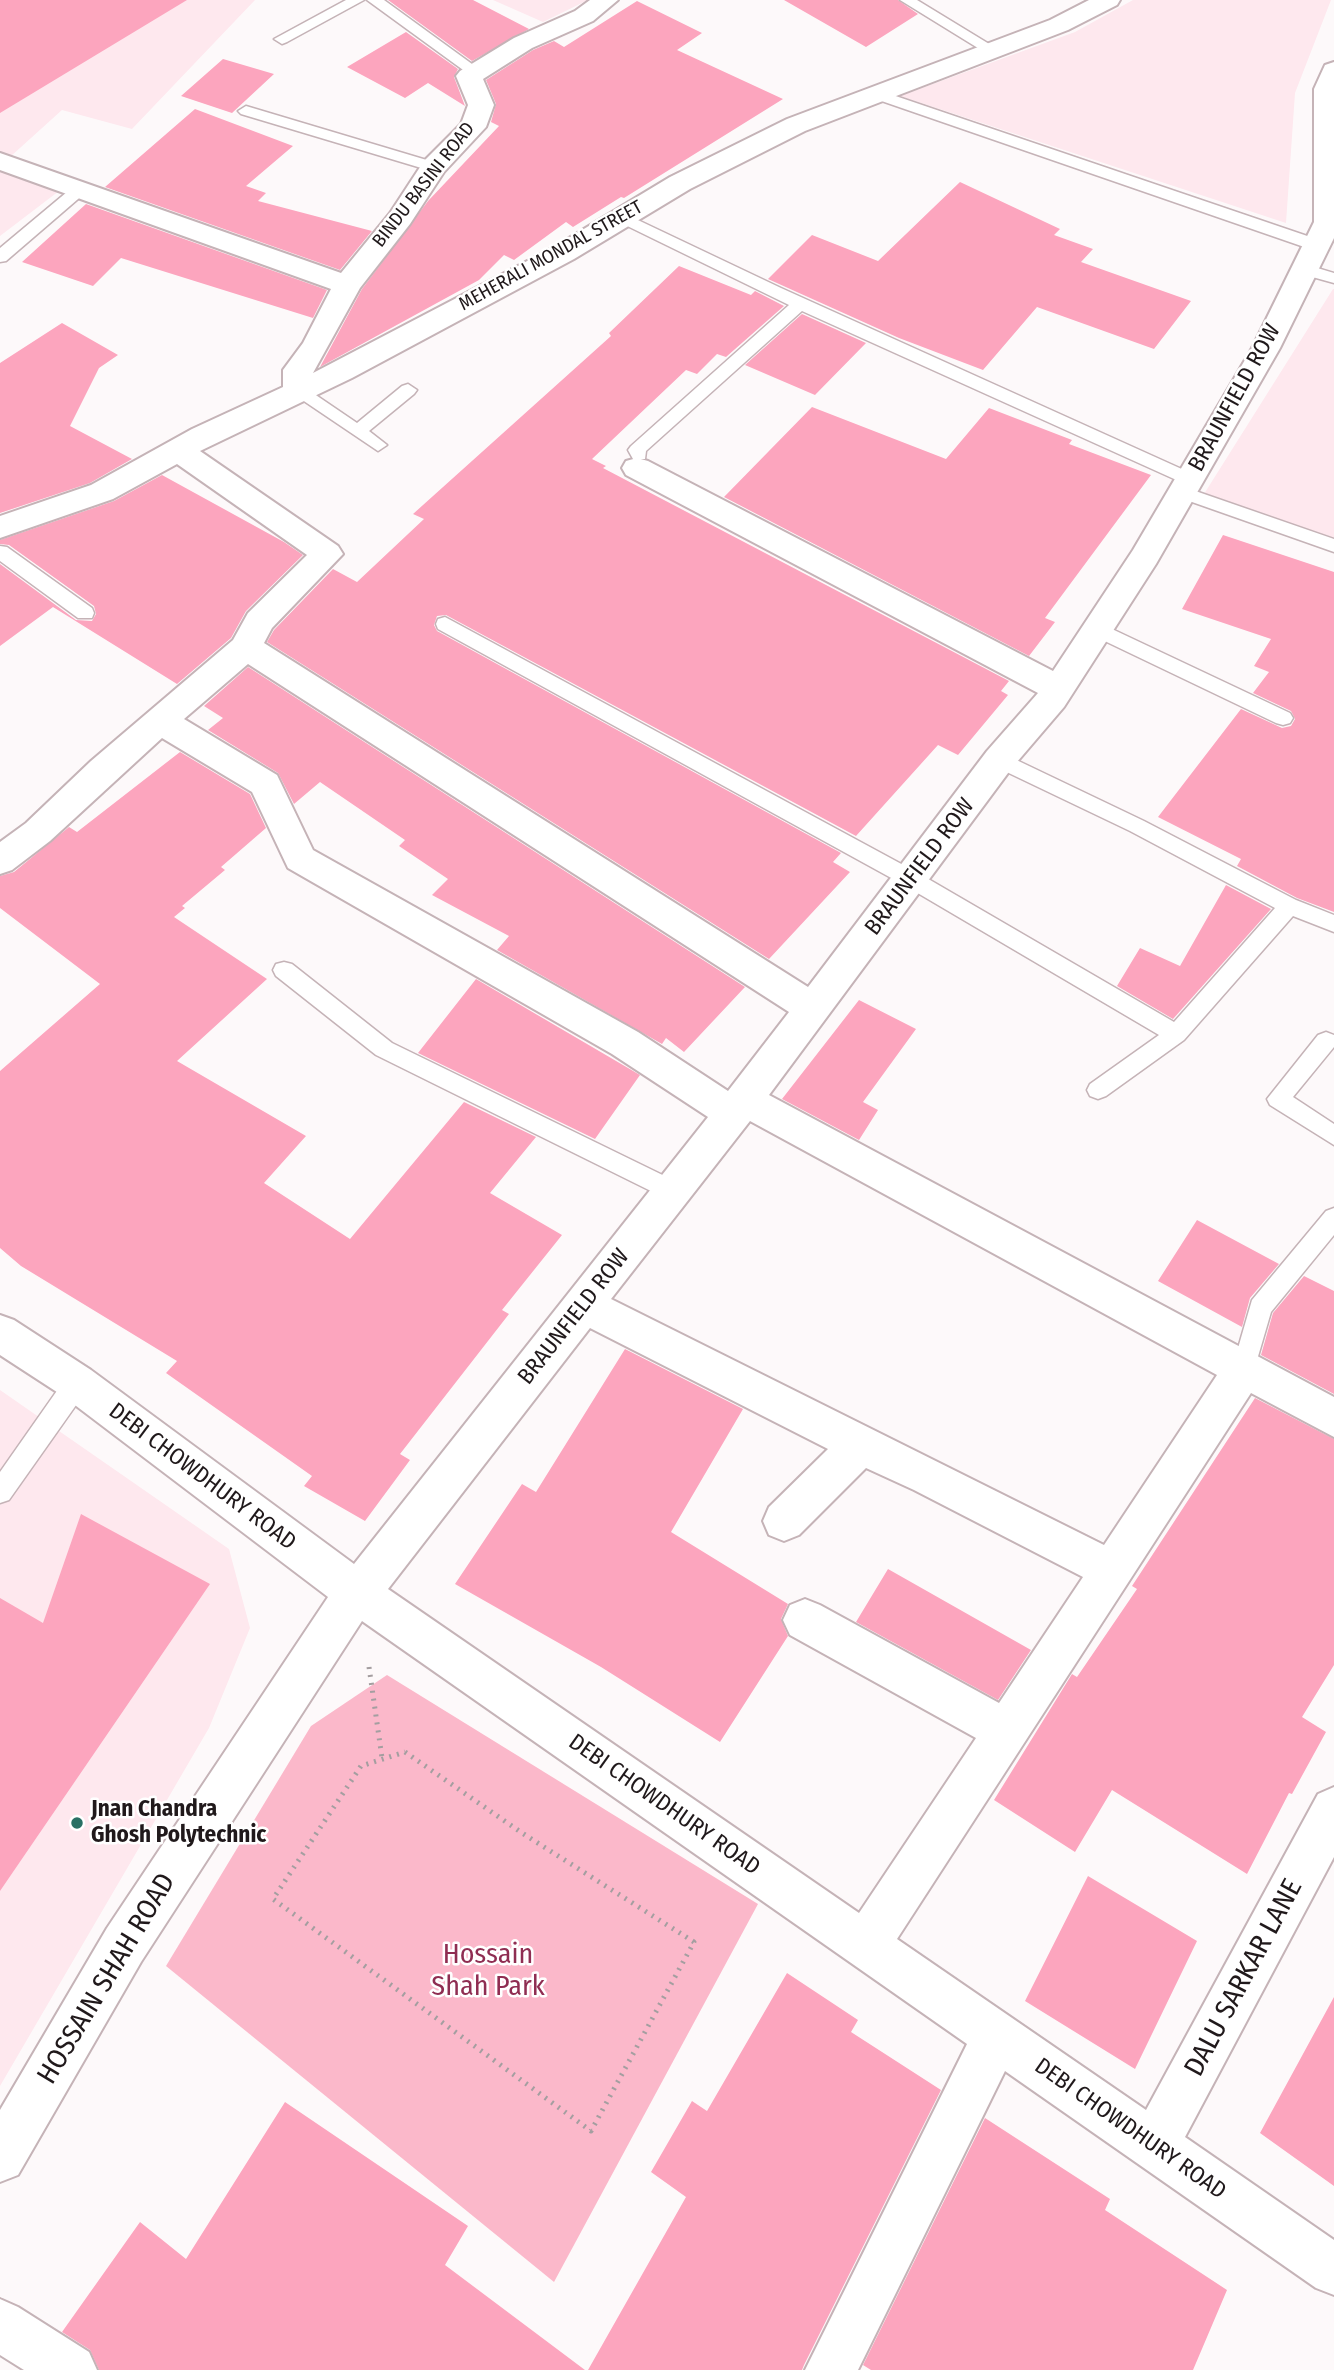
<!DOCTYPE html>
<style>
body{margin:0}
canvas{display:block;background:#fdf9fa}
</style>
<canvas width="1334" height="2370"></canvas>
<script>
const ctx = document.querySelector('canvas').getContext('2d');
ctx.lineJoin = 'round';
function paint(path, color) { ctx.fillStyle = color; ctx.fill(path, 'evenodd'); }
const poly = rows => new Path2D(rows.map(r => 'M' + r).join(''));
function trace(path, color, width, dash) { ctx.strokeStyle = color; ctx.lineWidth = width; ctx.lineCap = dash ? 'butt' : 'round'; ctx.setLineDash(dash || []); ctx.stroke(path); }
function drawText(font, color, halo, rows, align = 'center') {
  ctx.font = font + ' "Fira Sans Condensed",sans-serif'; ctx.lineWidth = 5; ctx.setLineDash([]); ctx.textBaseline = 'middle'; ctx.strokeStyle = halo; ctx.fillStyle = color; for (const [text, x, y, turn = 0] of rows) {
    ctx.save(); ctx.translate(x, y); ctx.rotate((+turn || 0) * Math.PI / 180); ctx.textAlign = isNaN(turn) ? turn : align; if (halo) ctx.strokeText(text, 0, 0); ctx.fillText(text, 0, 0); ctx.restore();
  }
}
paint(poly([
 [0,0,255,0,132,129,62,110,10,157,0,154],
 [493,0,588,0,543,22],
 [1133,0,1331,0,1295,93,1286,223,900,96,1075,32],
 [0,170,59,191,0,236],
 [1333,289,1334,289,1334,539,1204,494],
 [0,1390,229,1549,250,1628,209,1728,0,2086]
]), '#fee8ee');
paint(poly([
 [387,1675,758,1904,554,2282,166,1966,311,1726]
]), '#fbb8ca');
paint(poly([
 [0,0,187,0,0,113],
 [388,0,473,0,529,29,472,61],
 [784,0,898,0,918,14,866,47],
 [637,1,702,33,677,50,783,99,624,198,621,197,573,227,566,222,514,260,504,255,479,280,320,367,362,289,428,201,499,126,491,122,496,104,486,80,533,50,554,41,564,47],
 [406,32,458,69,454,77,465,106,428,83,405,98,347,67],
 [223,59,274,74,232,113,181,96],
 [195,109,293,146,246,186,266,193,258,201,372,231,340,270,105,187],
 [960,182,1060,229,1054,235,1093,249,1081,262,1191,301,1154,349,1037,307,983,370,899,338,768,279,812,235,878,261],
 [86,204,327,290,313,318,121,258,93,286,22,262],
 [679,266,751,295,755,291,784,306,726,357,717,354,697,374,686,370,592,459,606,466,603,468,1009,681,1001,691,1008,695,958,755,938,745,856,836,446,615,437,616,434,625,437,631,841,853,833,862,850,872,769,959,267,642,274,630,333,569,357,582,424,519,413,514,611,336,609,333],
 [802,314,866,343,815,395,745,365],
 [62,323,118,355,99,368,70,426,132,459,90,483,0,513,0,363],
 [812,407,946,459,989,408,1072,440,1069,444,1151,475,1045,618,1055,622,1029,656,724,497],
 [162,475,284,542,303,555,246,611,231,638,177,684,53,607,0,646,0,564,76,620,92,621,96,614,94,606,9,545,0,544,0,540,114,501],
 [1223,535,1334,572,1334,912,1297,898,1237,866,1241,859,1158,817,1241,709,1282,728,1291,726,1295,719,1291,711,1253,693,1269,672,1254,666,1271,639,1182,609],
 [248,667,745,987,684,1052,666,1038,662,1044,497,950,509,936,432,895,448,879,399,846,405,840,320,782,294,804,278,773,208,730,223,718,204,706],
 [180,752,250,794,266,828,221,867,225,870,182,906,185,908,174,917,267,979,177,1061,306,1136,264,1183,350,1239,464,1102,536,1137,490,1193,562,1235,502,1310,509,1314,400,1454,410,1460,365,1521,304,1486,312,1476,166,1373,177,1361,21,1266,0,1248,0,1071,100,984,0,908,0,876,14,872,69,827,77,832],
 [1226,885,1271,909,1173,1019,1117,986,1140,948,1180,966],
 [476,979,640,1075,595,1139,418,1053],
 [859,1000,916,1029,863,1102,878,1110,859,1140,782,1099],
 [1197,1220,1279,1264,1250,1298,1242,1327,1158,1281],
 [1304,1276,1334,1291,1334,1394,1261,1355,1273,1313],
 [625,1349,743,1409,671,1532,788,1604,781,1619,788,1636,720,1742,601,1667,455,1584,522,1484,536,1492],
 [1255,1398,1334,1439,1334,1665,1302,1717,1326,1732,1292,1794,1289,1793,1247,1874,1112,1790,1075,1852,994,1800,1072,1674,1077,1677,1137,1589,1132,1586],
 [81,1514,210,1584,0,1891,0,1598,43,1623],
 [888,1569,1031,1650,998,1700,856,1622],
 [1088,1876,1197,1941,1135,2069,1025,2001],
 [787,1973,858,2020,851,2032,941,2090,804,2365,802,2370,588,2370,686,2197,651,2172,692,2101,707,2111],
 [1334,1997,1334,2186,1260,2133],
 [285,2102,468,2226,445,2265,585,2370,99,2370,90,2350,62,2332,140,2222,186,2259],
 [985,2118,1110,2199,1105,2210,1227,2290,1193,2370,871,2370,863,2365]
]), '#fca5be');
const service = poly([
 [346,0,364,0,287,42,282,44,274,39,346,0],
 [367,0,384,0,483,72,480,75,470,75,367,0],
 [900,0,917,0,999,50,991,55,986,53,900,0],
 [875,89,1322,241,1324,245,1316,250,1310,249,870,97,867,94,870,91,875,89],
 [246,106,440,164,442,167,434,172,428,170,241,114,238,111,246,106],
 [79,185,85,187,87,190,85,193,6,261,0,262,0,248,73,187,79,185],
 [621,212,781,288,1195,475,1198,479,1189,485,1183,483,802,311,646,451,645,459,633,459,628,450,631,446,789,305,615,220,613,217,621,212],
 [1304,264,1334,273,1334,283,1298,273,1296,269,1298,265,1304,264],
 [408,384,417,390,414,394,369,431,387,445,378,451,289,391,298,385,304,387,357,423,402,386,408,384],
 [1181,486,1334,539,1334,552,1175,496,1172,492,1175,488,1181,486],
 [0,546,7,547,92,608,94,613,92,618,78,618,0,561,0,546],
 [445,617,918,873,1174,1022,1275,908,1130,831,992,765,989,760,992,755,999,753,1006,755,1144,821,1296,900,1334,915,1334,932,1293,916,1184,1040,1106,1096,1098,1099,1090,1096,1087,1090,1090,1084,1159,1035,904,885,438,629,436,624,438,619,445,617],
 [1095,621,1290,713,1293,718,1290,723,1283,725,1276,723,1088,633,1086,628,1088,623,1095,621],
 [284,962,292,964,392,1043,681,1184,684,1191,681,1198,673,1201,665,1198,376,1055,276,976,273,970,276,964,284,962],
 [1326,1032,1334,1035,1334,1047,1293,1097,1334,1124,1334,1145,1270,1105,1267,1099,1318,1035,1326,1032],
 [1334,1208,1334,1235,1271,1312,1252,1377,1244,1380,1236,1377,1232,1369,1252,1300,1326,1211,1334,1208],
 [77,1372,86,1375,89,1383,86,1391,9,1500,0,1503,0,1472,68,1375,77,1372]
]);
const minor = poly([
 [590,0,618,0,593,21,532,48,483,79,494,105,486,127,444,172,410,224,360,288,313,373,554,247,670,177,787,119,1050,20,1089,0,1120,0,1117,5,1068,30,805,131,690,189,574,259,352,378,200,451,338,546,343,554,272,628,264,643,808,987,987,751,1038,693,626,475,622,468,626,461,637,458,648,461,1053,671,1133,550,1252,348,1314,222,1314,89,1325,65,1334,62,1334,238,1280,348,1156,564,1064,707,1011,769,769,1095,1334,1397,1334,1437,1251,1393,897,1939,1146,2110,1318,1794,1334,1787,1334,1857,1185,2137,1334,2240,1334,2295,1316,2288,1005,2071,858,2370,805,2370,967,2044,362,1621,141,1962,18,2175,0,2182,0,2110,107,1928,328,1597,63,1396,0,1355,0,1315,14,1320,91,1370,354,1564,708,1117,612,1054,288,868,252,792,162,738,50,841,12,870,0,874,0,842,26,823,91,761,233,640,248,613,307,555,177,464,113,499,0,538,0,516,91,485,192,429,283,387,283,370,303,343,331,289,0,170,0,153,341,273,390,213,424,161,461,124,468,105,456,76,460,71,514,38,575,11,590,0],
 [248,664,789,1012,728,1091,638,1032,313,850,277,775,184,719,248,664],
 [750,1121,1217,1375,1104,1545,611,1299,750,1121],
 [590,1328,828,1449,769,1507,763,1521,769,1535,784,1541,799,1535,866,1468,914,1490,1083,1577,999,1703,820,1605,805,1599,790,1605,783,1620,790,1635,976,1738,859,1913,388,1589,590,1328],
 [0,2299,18,2307,89,2352,97,2370,24,2370,0,2355,0,2299]
]);
trace(service, '#c5b3b7', 3);
trace(minor, '#c5b3b7', 4);
trace(poly([
 [369,1667,382,1758],
 [405,1752,522,1833,694,1942,591,2131,273,1899,361,1766,405,1752]
]), '#a49ea0', 5, [2, 6]);
paint(service, '#fff');
paint(minor, '#fff');
for (const [x, y, r, color] of [
 [77,1823,7,"#297064"]
]) { const dot = new Path2D(); dot.arc(x, y, r, 0, 2 * Math.PI); ctx.fillStyle = color; ctx.fill(dot); trace(dot, '#fff', 2.5); }
drawText('19px', '#20191b', '#fff', [
 ["BINDU BASINI ROAD",424,185,-52],
 ["MEHERALI MONDAL STREET",551,256,-29]
]);
drawText('23px', '#20191b', '#fff', [
 ["BRAUNFIELD ROW",1235,398,-61],
 ["BRAUNFIELD ROW",920,867,-53],
 ["BRAUNFIELD ROW",574,1317,-52],
 ["DEBI CHOWDHURY ROAD",202,1477,37],
 ["DEBI CHOWDHURY ROAD",664,1805,35],
 ["DEBI CHOWDHURY ROAD",1130,2129,35]
]);
drawText('bold 23px', '#20191b', '#fff', [
 ["Jnan Chandra",91,1810],
 ["Ghosh Polytechnic",91,1836]
], 'left');
drawText('28px', '#8f2d52', '#fff', [
 ["Hossain",488,1955],
 ["Shah Park",488,1987]
]);
drawText('28px', '#20191b', '#fff', [
 ["DALU SARKAR LANE",1244,1978,-62],
 ["HOSSAIN SHAH ROAD",107,1979,-59]
]);
</script>
